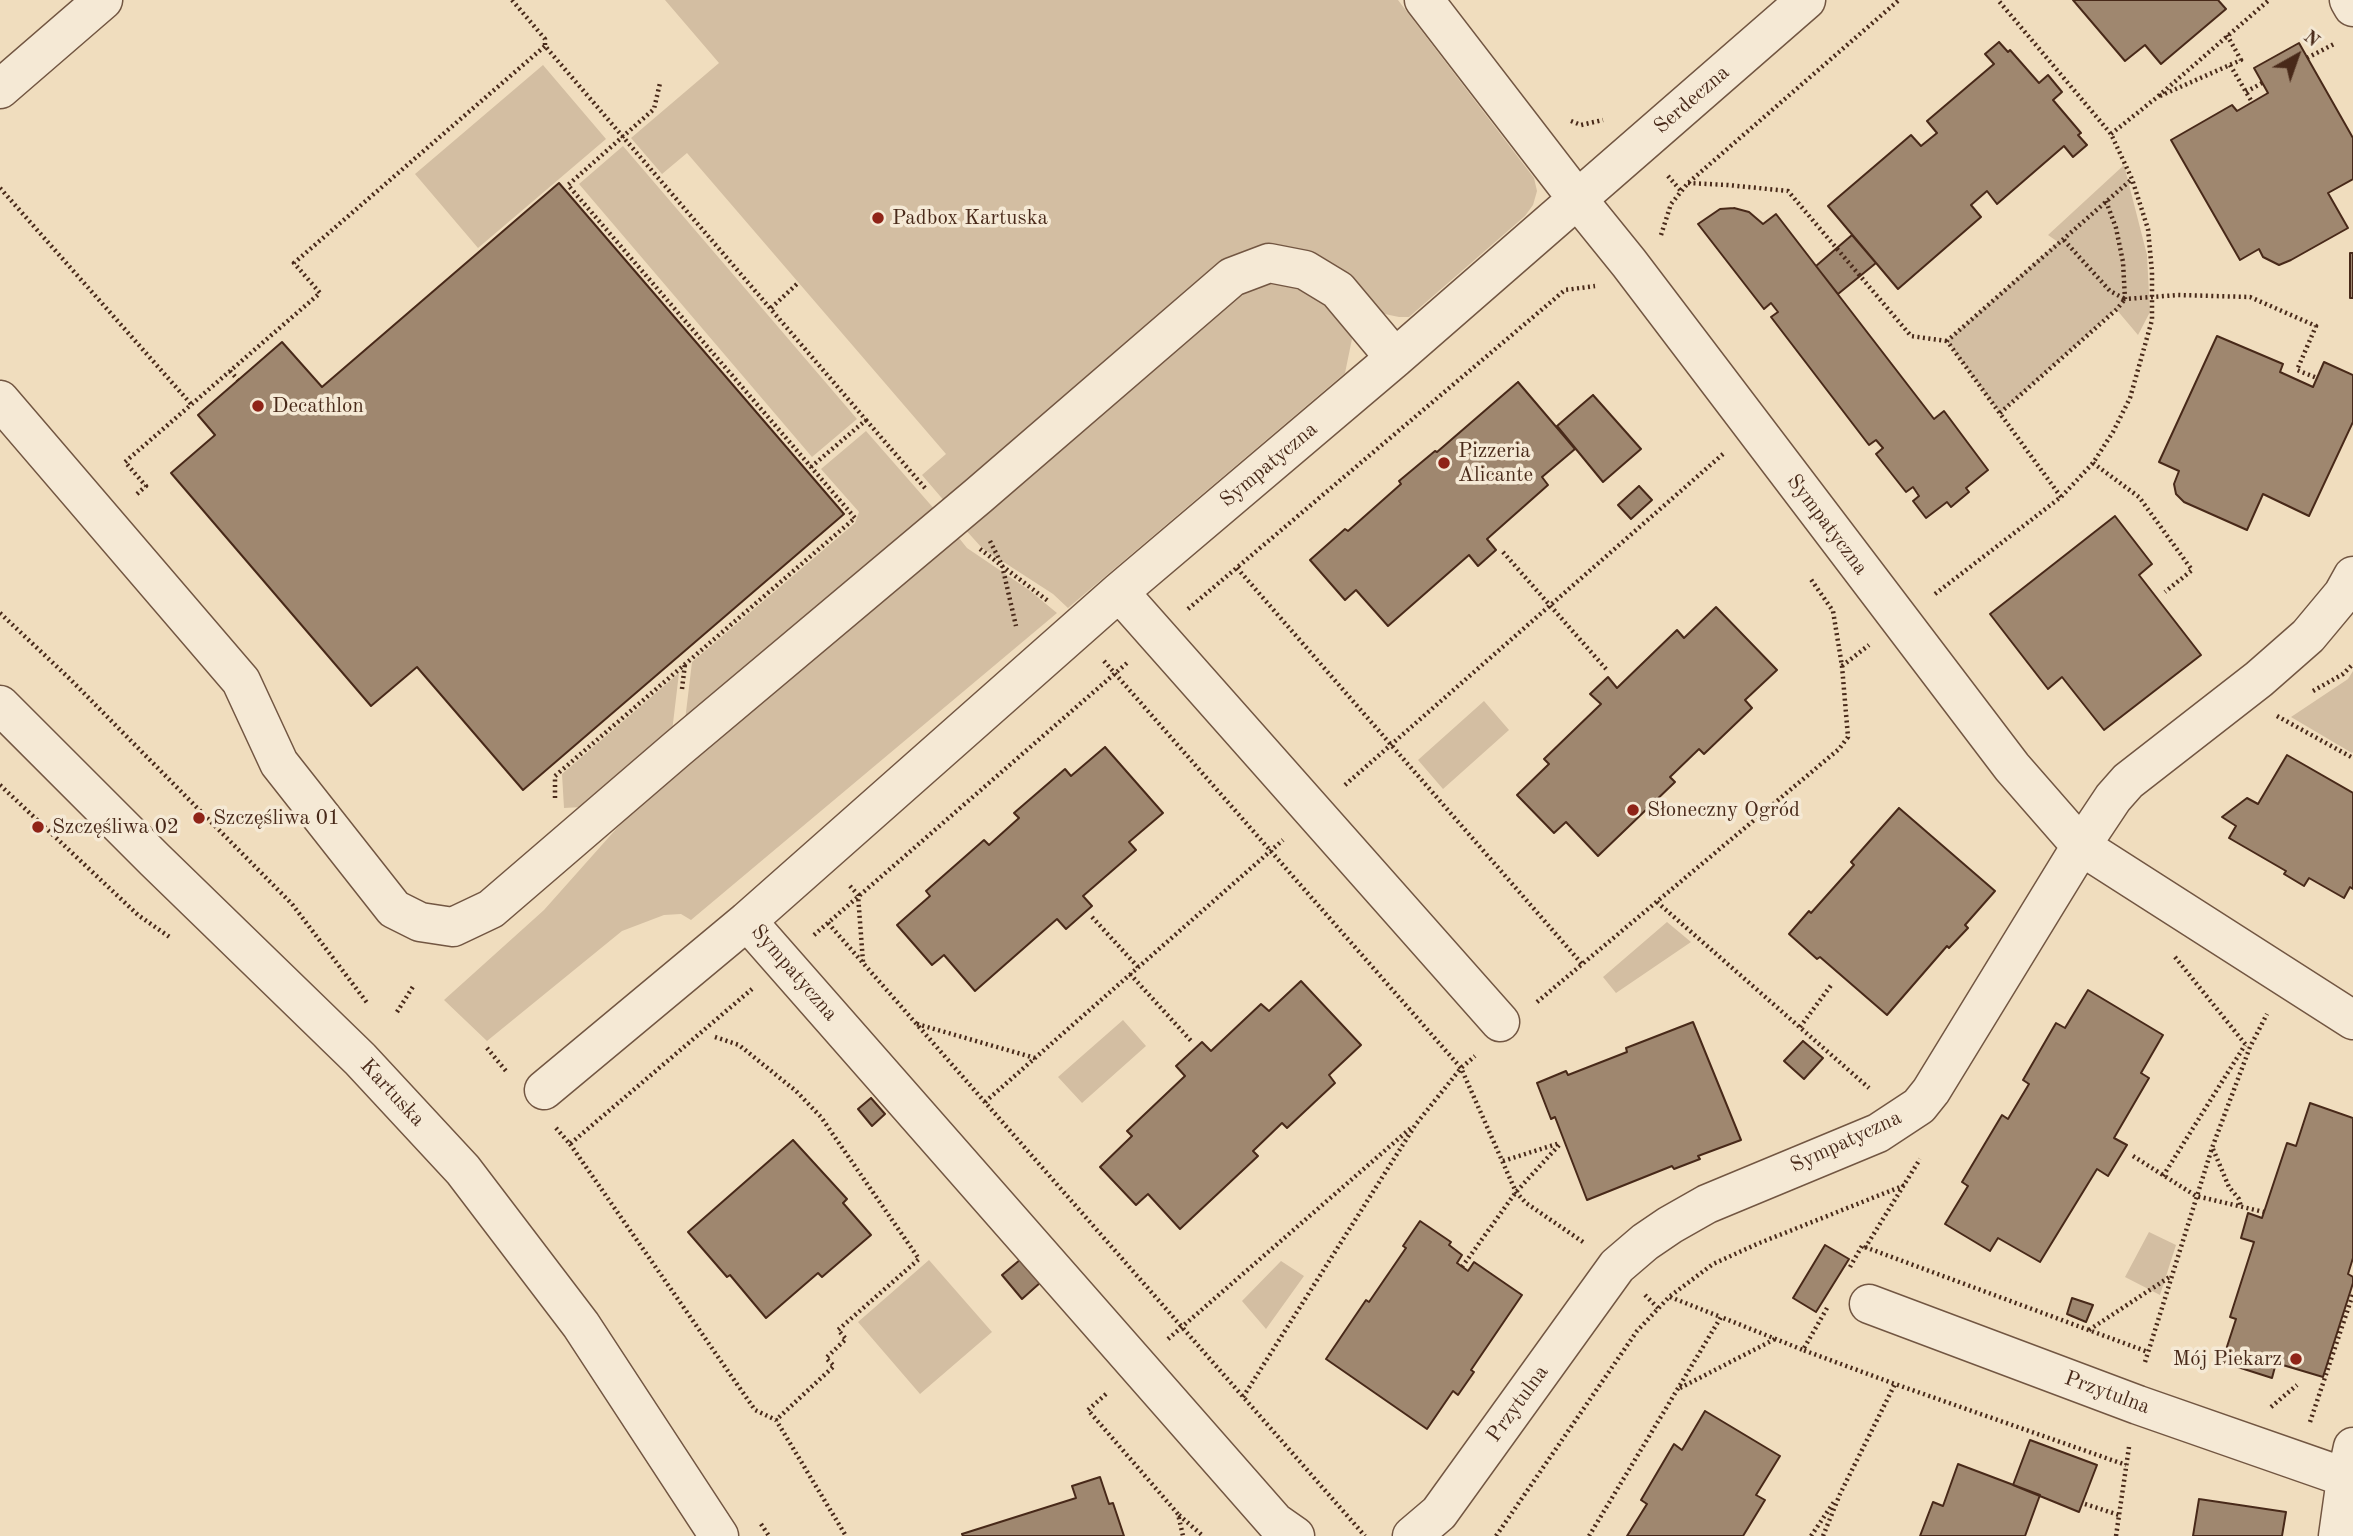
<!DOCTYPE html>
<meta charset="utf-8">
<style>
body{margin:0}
#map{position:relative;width:2353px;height:1536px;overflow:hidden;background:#f0ddbe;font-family:"Old Standard TT",serif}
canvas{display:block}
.north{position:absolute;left:2262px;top:21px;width:70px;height:70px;-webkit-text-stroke:5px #f5e9d5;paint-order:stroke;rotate:40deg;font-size:19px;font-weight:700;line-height:28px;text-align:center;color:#482919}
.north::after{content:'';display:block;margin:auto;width:24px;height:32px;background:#482919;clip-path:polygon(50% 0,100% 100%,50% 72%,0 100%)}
</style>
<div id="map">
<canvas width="2353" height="1536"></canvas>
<div class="north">N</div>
</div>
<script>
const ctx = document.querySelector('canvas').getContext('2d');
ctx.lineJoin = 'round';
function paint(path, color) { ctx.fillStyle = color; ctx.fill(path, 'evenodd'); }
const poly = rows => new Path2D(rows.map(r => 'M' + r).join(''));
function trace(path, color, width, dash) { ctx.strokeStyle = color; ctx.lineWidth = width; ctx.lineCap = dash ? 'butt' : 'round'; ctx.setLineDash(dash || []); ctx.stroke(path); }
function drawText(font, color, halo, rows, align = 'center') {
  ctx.font = font + ' "Old Standard TT",serif'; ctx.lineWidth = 7; ctx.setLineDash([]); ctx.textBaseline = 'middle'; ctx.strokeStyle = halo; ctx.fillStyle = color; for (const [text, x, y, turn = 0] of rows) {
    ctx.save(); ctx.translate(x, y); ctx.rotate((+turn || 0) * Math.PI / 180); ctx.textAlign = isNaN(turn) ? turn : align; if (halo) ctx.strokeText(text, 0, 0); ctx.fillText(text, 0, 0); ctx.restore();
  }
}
paint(poly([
 [665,0,1398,0,1534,178,1537,191,1533,205,1525,216,1409,317,1399,317,1375,312,1273,249,946,503,922,475,946,454,687,153,662,174,631,138,719,63],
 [543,65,606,139,478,248,415,174],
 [623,146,857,419,812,457,579,184],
 [2124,165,2147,255,2150,312,2138,335,2116,309,2000,413,1947,341,2058,242,2048,235],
 [1281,279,1311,292,1340,314,1352,339,1345,373,1068,608,1053,594,982,548,963,527,1239,290],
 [866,431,936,511,684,729,692,662,855,523,859,512,821,469],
 [955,533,967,548,1029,590,1057,613,691,920,681,914,664,915,622,931,487,1041,444,1000,544,910,617,828,647,798],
 [2353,671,2353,752,2352,753,2291,717,2348,679],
 [679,673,671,740,582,807,564,808,562,774],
 [1484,701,1509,730,1443,789,1418,760],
 [1667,922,1691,942,1616,993,1603,977],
 [1123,1020,1146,1046,1082,1103,1058,1077],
 [2149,1232,2176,1245,2160,1295,2125,1277],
 [929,1260,992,1332,920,1394,858,1322],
 [1281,1261,1304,1276,1266,1329,1242,1301]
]), '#d3bea2');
const building = poly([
 [2073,0,2218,0,2226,9,2161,64,2145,45,2125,61,2073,0],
 [1999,42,2008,52,2010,50,2039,83,2048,75,2062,92,2053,100,2081,133,2078,135,2087,145,2073,157,2064,146,1997,204,1987,191,1971,205,1981,217,1898,289,1828,206,1911,135,1921,146,1937,133,1927,121,1994,64,1985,54,1999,42],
 [2299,43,2353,138,2353,179,2328,193,2348,228,2291,260,2279,265,2263,257,2259,249,2240,260,2171,140,2232,105,2237,111,2268,93,2254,68,2299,43],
 [559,183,844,514,523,790,417,667,371,706,171,473,215,435,198,415,282,342,322,387,559,183],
 [1734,208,1749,212,1763,224,1776,214,1934,419,1944,411,1988,470,1966,488,1969,492,1951,507,1947,502,1926,518,1913,501,1919,496,1913,487,1906,492,1876,454,1883,448,1876,440,1869,445,1771,317,1778,312,1771,303,1764,309,1698,224,1720,209,1734,208],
 [1852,235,1876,263,1838,294,1816,266,1852,235],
 [2350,253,2353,253,2353,298,2350,298,2350,253],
 [2217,336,2283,364,2280,372,2313,387,2324,362,2353,375,2353,422,2309,516,2263,494,2247,530,2184,502,2176,494,2174,484,2179,471,2159,462,2217,336],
 [1518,382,1575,449,1542,477,1548,485,1487,539,1496,550,1478,566,1469,555,1388,626,1356,590,1345,600,1310,560,1345,529,1348,531,1401,484,1399,481,1435,451,1437,452,1518,382],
 [1593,395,1641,449,1603,482,1557,426,1593,395],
 [1639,486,1652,500,1631,519,1618,505,1639,486],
 [2115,516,2152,564,2139,575,2201,655,2104,730,2062,677,2048,689,1990,614,2115,516],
 [1716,607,1777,670,1745,700,1752,708,1704,754,1699,749,1670,777,1675,782,1598,856,1566,822,1554,833,1517,795,1549,764,1544,759,1601,704,1590,694,1608,677,1617,688,1677,630,1684,638,1716,607],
 [1105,747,1163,813,1129,842,1136,850,1083,896,1092,906,1066,929,1057,919,975,991,944,955,932,965,897,925,930,896,926,891,984,840,989,845,1019,818,1014,813,1065,769,1071,776,1105,747],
 [2287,755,2353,793,2353,889,2350,887,2344,898,2309,878,2304,886,2284,874,2286,871,2229,838,2236,826,2222,817,2247,798,2258,804,2287,755],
 [1899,808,1995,891,1965,925,1968,928,1949,948,1947,946,1887,1015,1820,957,1817,959,1789,934,1809,911,1811,913,1854,865,1851,862,1899,808],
 [1301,981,1361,1045,1329,1075,1335,1083,1287,1128,1282,1123,1253,1151,1258,1156,1180,1229,1148,1194,1136,1205,1100,1167,1132,1136,1127,1131,1185,1076,1176,1066,1202,1042,1211,1051,1261,1004,1269,1011,1301,981],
 [2088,990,2163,1035,2141,1073,2149,1078,2114,1138,2127,1145,2108,1176,2097,1169,2040,1262,1998,1238,1990,1251,1945,1224,1968,1186,1962,1182,2002,1115,2008,1119,2029,1084,2023,1080,2056,1023,2065,1028,2088,990],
 [1693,1022,1741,1140,1698,1156,1700,1159,1674,1169,1672,1166,1587,1200,1555,1117,1551,1119,1537,1083,1566,1071,1568,1075,1627,1052,1626,1048,1693,1022],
 [1803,1041,1823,1058,1804,1079,1784,1061,1803,1041],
 [871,1098,885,1114,872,1126,858,1109,871,1098],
 [2310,1103,2353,1118,2353,1258,2348,1274,2353,1277,2353,1283,2323,1377,2276,1363,2272,1378,2222,1362,2236,1319,2230,1317,2254,1242,2241,1238,2248,1213,2262,1218,2287,1143,2296,1146,2310,1103],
 [793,1140,847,1199,843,1203,871,1235,822,1277,818,1273,766,1318,730,1275,727,1277,688,1232,793,1140],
 [1420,1221,1451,1242,1449,1245,1462,1255,1457,1263,1468,1271,1474,1262,1522,1295,1471,1370,1474,1372,1458,1395,1453,1391,1427,1429,1326,1359,1366,1300,1369,1302,1406,1248,1403,1246,1420,1221],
 [1825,1245,1849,1259,1816,1312,1793,1298,1825,1245],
 [1021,1259,1041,1282,1022,1299,1002,1275,1021,1259],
 [2072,1298,2093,1305,2086,1322,2067,1314,2072,1298],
 [1705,1411,1780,1456,1756,1495,1765,1500,1743,1536,1627,1536,1647,1504,1641,1500,1674,1444,1682,1450,1705,1411],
 [2030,1440,2097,1465,2079,1512,2013,1485,2030,1440],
 [1958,1464,2040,1495,2025,1536,1920,1536,1933,1502,1943,1506,1958,1464],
 [1100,1477,1109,1504,1113,1503,1124,1536,963,1536,962,1534,1076,1498,1072,1486,1100,1477],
 [2199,1499,2286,1512,2282,1536,2193,1536,2199,1499]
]);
paint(building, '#9f876f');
trace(building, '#482919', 2);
const minor = poly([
 [1424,0,1578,200,1629,263,2012,767,2081,846,2353,1020],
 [2349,0,2353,7],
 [0,89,103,0],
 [0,400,241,681,279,763,394,909,420,922,453,927,491,909,677,749,978,496,1232,277,1269,263,1305,270,1338,290,1395,358],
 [1119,592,1500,1022],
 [0,705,155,860,360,1059,463,1170,581,1325,719,1536],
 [747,921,1275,1522,1295,1536],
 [544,1090,747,921,1119,592,1395,358,1806,0],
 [1869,1304,2138,1405,2353,1480],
 [1412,1536,1439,1513,1617,1266,1645,1242,1670,1225,1707,1204,1878,1133,1919,1106,1931,1091,2081,846,2113,798,2128,781,2259,679,2308,636,2343,594,2353,576],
 [2338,1536,2346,1479,2353,1447]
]);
trace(minor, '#725642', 41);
trace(poly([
 [512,0,545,39,545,46,866,420,811,467],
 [2307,58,2334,44],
 [2230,65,2252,102],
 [2246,92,2262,83],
 [2160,96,2241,60,2227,35],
 [1571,121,1581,125,1603,120],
 [2111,134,2156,98,2269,0],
 [1668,176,1681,191],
 [1688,183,1728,185,1788,191,1911,336,1947,341],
 [0,188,191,404],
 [2106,201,2116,228,2123,262,2125,299,2178,295,2250,297,2316,326,2297,370,2317,378],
 [1661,235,1671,204,1688,183,1899,0],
 [771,308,798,283],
 [230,371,238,380],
 [2000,413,2117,309,2125,299,2110,291,2063,239],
 [866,420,925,488],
 [2093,463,2139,497,2192,570,2165,592],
 [137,494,146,486,125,462,320,293,294,263,545,46],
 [2061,497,1947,341,2132,179],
 [990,541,1002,565,1016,626],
 [980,549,1048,601],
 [1503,552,1606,669],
 [1237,568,1582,964],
 [1935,594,2061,497,2093,463,2113,432,2130,398,2152,320,2152,272,2148,229,2132,179,2111,134,1998,0],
 [1188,609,1565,290,1595,286],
 [0,613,70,679,292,904,368,1004],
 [1104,661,1461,1068,1516,1192,1526,1203,1583,1242],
 [1842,666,1869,645],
 [682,689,685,664],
 [2313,691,2343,674,2353,664],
 [2277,716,2353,758],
 [0,785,138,915,171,938],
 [1345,785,1723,454],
 [555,798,555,776,855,518,568,185,654,109,660,83],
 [850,886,858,895,863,962],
 [1657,902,1869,1088],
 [1092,917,1138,967],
 [828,923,1365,1536],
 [814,935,1127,663],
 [2175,957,2246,1045],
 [1130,974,1193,1043],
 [1537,1002,1839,749,1848,737,1842,666,1833,611,1810,578],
 [397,1012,414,985],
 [917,1024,1035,1058],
 [1800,1027,1832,984],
 [715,1037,739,1045,796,1091,821,1117,919,1259,838,1330,846,1339,826,1358,834,1366,776,1420],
 [487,1048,506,1071],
 [985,1102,1283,840],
 [556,1128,570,1144,752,989],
 [570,1144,755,1410,776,1420,846,1536],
 [2213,1149,2229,1187,2239,1199,2241,1207],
 [2133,1156,2196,1196,2264,1212],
 [1503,1161,1560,1143],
 [2163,1176,2245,1045],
 [1865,1248,1920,1159],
 [1462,1267,1516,1192,1561,1143],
 [1850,1267,1862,1246,2148,1352],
 [1645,1295,1658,1308],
 [1670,1297,1721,1317],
 [1827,1308,1803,1350,1895,1384],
 [2089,1330,2171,1276],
 [1168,1339,1412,1127],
 [2145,1362,2212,1148,2250,1047,2267,1014],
 [1680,1388,1775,1339],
 [1106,1394,1088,1410,1178,1514,1183,1536],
 [1243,1397,1416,1124,1461,1068,1475,1056],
 [2271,1407,2297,1385],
 [2310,1422,2353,1294],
 [2085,1504,2119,1515],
 [1179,1515,1203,1536],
 [761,1524,769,1536],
 [1496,1536,1637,1331,1669,1297,1713,1264,1757,1244,1905,1185],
 [1589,1536,1721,1317,1803,1350],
 [1811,1536,1834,1502],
 [1823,1536,1840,1494,1895,1384,2126,1465],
 [2116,1536,2129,1447]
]), '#482919', 4.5, [2, 3.5]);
trace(minor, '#f5e9d5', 38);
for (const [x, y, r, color] of [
 [878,218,7,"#8f2418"],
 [258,406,7,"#8f2418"],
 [1444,463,7,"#8f2418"],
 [1633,810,7,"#8f2418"],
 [199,818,7,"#8f2418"],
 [38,827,7,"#8f2418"],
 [2296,1359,7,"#8f2418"]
]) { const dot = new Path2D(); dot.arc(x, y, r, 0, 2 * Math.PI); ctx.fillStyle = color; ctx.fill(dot); trace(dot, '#f5e9d5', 2.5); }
drawText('21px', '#482919', '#f5e9d5', [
 ["Serdeczna",1692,100,-41],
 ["Sympatyczna",1269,465,-40],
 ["Sympatyczna",1827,525,53],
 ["Sympatyczna",794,973,49],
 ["Kartuska",392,1093,47],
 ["Sympatyczna",1846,1142,-25],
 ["Przytulna",2107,1393,20],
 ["Przytulna",1518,1404,-54]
]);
drawText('21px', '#482919', '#f5e9d5', [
 ["Padbox Kartuska",892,218],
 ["Decathlon",272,406],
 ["Pizzeria",1458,451],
 ["Alicante",1458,475],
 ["Słoneczny Ogród",1647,810],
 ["Szczęśliwa 01",213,818],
 ["Szczęśliwa 02",52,827],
 ["Mój Piekarz",2282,1359,"right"]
], 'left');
</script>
